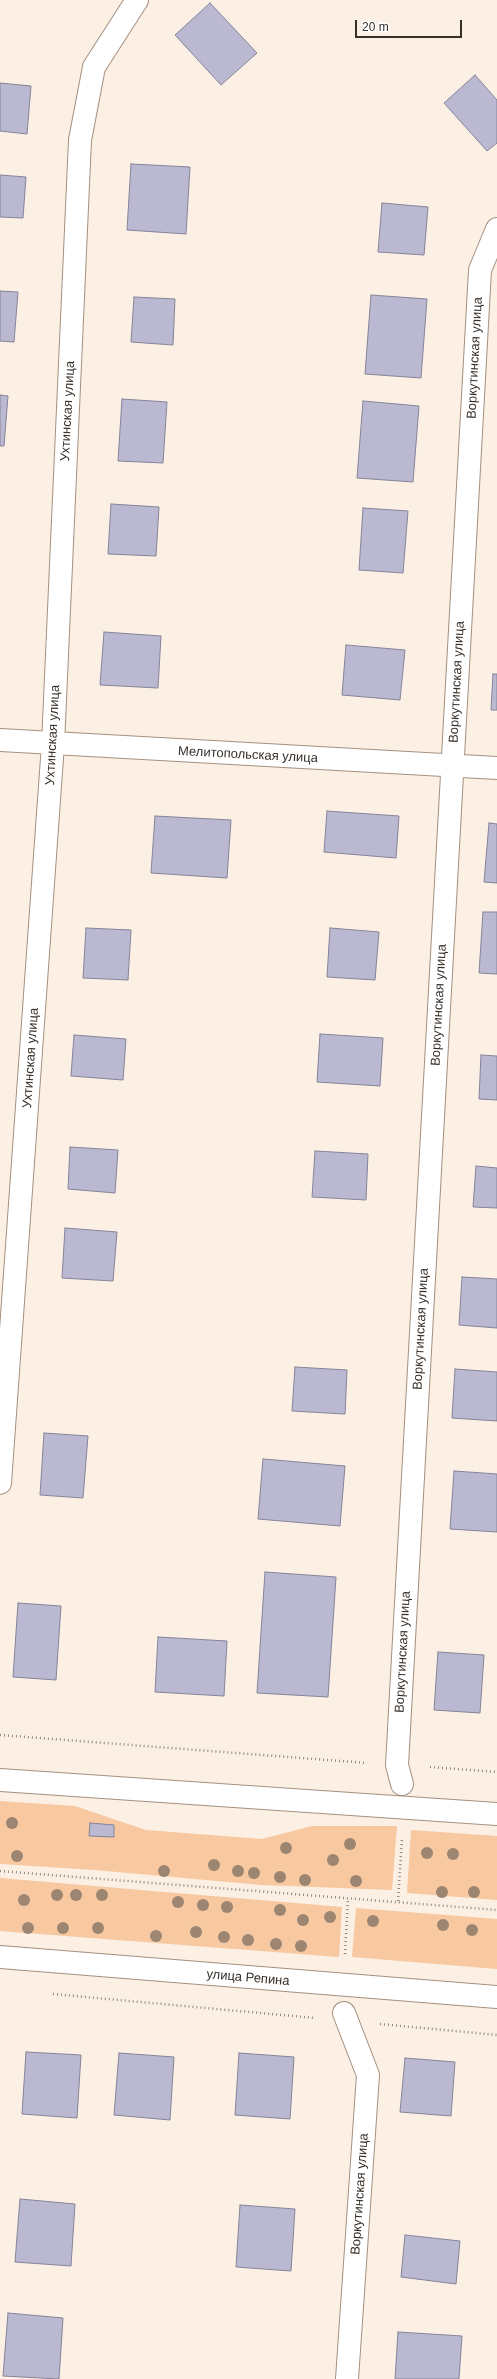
<!DOCTYPE html>
<meta charset="utf-8">
<style>
body{margin:0}
#map{position:relative;width:497px;height:2379px;overflow:hidden;background:#fcefe4;font-family:Arial,sans-serif}
canvas{display:block}
.scale{position:absolute;left:355px;top:20px;width:107px;height:18px;box-sizing:border-box;border:2px solid #372f28;border-top:0;padding-left:5px;font-size:12px;line-height:14px;white-space:nowrap;color:#372f28;-webkit-text-stroke:3px #fff;paint-order:stroke}
</style>
<div id="map">
<canvas width="497" height="2379"></canvas>
<div class="scale">20 m</div>
</div>
<script>
const ctx = document.querySelector('canvas').getContext('2d');
ctx.lineJoin = 'round';
function paint(path, color) { ctx.fillStyle = color; ctx.fill(path, 'evenodd'); }
const poly = rows => new Path2D(rows.map(r => 'M' + r).join(''));
function trace(path, color, width, dash) { ctx.strokeStyle = color; ctx.lineWidth = width; ctx.lineCap = dash ? 'butt' : 'round'; ctx.setLineDash(dash || []); ctx.stroke(path); }
function drawText(font, color, halo, rows, align = 'center') {
  ctx.font = font + ' Arial,sans-serif'; ctx.lineWidth = 3; ctx.setLineDash([]); ctx.textBaseline = 'middle'; ctx.strokeStyle = halo; ctx.fillStyle = color; for (const [text, x, y, turn = 0] of rows) {
    ctx.save(); ctx.translate(x, y); ctx.rotate((+turn || 0) * Math.PI / 180); ctx.textAlign = isNaN(turn) ? turn : align; if (halo) ctx.strokeText(text, 0, 0); ctx.fillText(text, 0, 0); ctx.restore();
  }
}
paint(poly([
 [0,1801,75,1806,146,1830,262,1839,312,1826,397,1826,392,1890,261,1885,95,1870,0,1864],
 [411,1830,497,1836,497,1900,407,1893],
 [0,1878,342,1907,339,1957,0,1931],
 [356,1908,497,1919,497,1969,352,1957]
]), '#f8c8a0');
const building = poly([
 [210,3,257,53,221,85,175,35,210,3],
 [475,75,497,100,497,143,487,151,444,103,475,75],
 [0,83,31,86,27,134,0,131,0,83],
 [131,164,190,167,186,234,127,230,131,164],
 [0,175,26,177,23,218,0,217,0,175],
 [382,203,428,207,424,255,378,252,382,203],
 [0,291,18,292,14,342,0,341,0,291],
 [371,295,427,299,421,378,365,374,371,295],
 [134,297,175,299,173,345,131,342,134,297],
 [0,395,8,396,4,446,0,446,0,395],
 [122,399,167,402,163,463,118,461,122,399],
 [363,401,419,406,413,482,357,478,363,401],
 [111,504,159,507,156,556,108,554,111,504],
 [363,508,408,511,403,573,359,570,363,508],
 [104,632,161,636,158,688,100,685,104,632],
 [346,645,405,650,400,700,342,695,346,645],
 [493,674,497,674,497,710,491,710,493,674],
 [327,811,399,816,396,858,324,852,327,811],
 [155,816,231,820,227,878,151,873,155,816],
 [489,823,497,824,497,883,484,882,489,823],
 [483,912,497,912,497,974,479,973,483,912],
 [86,928,131,930,128,980,83,978,86,928],
 [330,928,379,932,375,980,327,977,330,928],
 [320,1034,383,1038,380,1086,317,1082,320,1034],
 [74,1035,126,1039,123,1080,71,1076,74,1035],
 [481,1055,497,1056,497,1100,479,1099,481,1055],
 [70,1147,118,1150,115,1193,68,1189,70,1147],
 [315,1151,368,1154,366,1200,312,1197,315,1151],
 [476,1166,497,1168,497,1208,473,1207,476,1166],
 [65,1228,117,1232,113,1281,62,1278,65,1228],
 [462,1277,497,1279,497,1328,459,1325,462,1277],
 [295,1367,347,1370,345,1414,292,1411,295,1367],
 [455,1369,497,1372,497,1421,452,1418,455,1369],
 [44,1433,88,1436,83,1498,40,1495,44,1433],
 [263,1459,345,1466,340,1526,258,1519,263,1459],
 [454,1471,497,1474,497,1532,450,1529,454,1471],
 [265,1572,336,1577,328,1697,257,1693,265,1572],
 [18,1603,61,1606,56,1680,13,1677,18,1603],
 [158,1637,227,1641,224,1696,155,1692,158,1637],
 [438,1652,484,1655,480,1713,434,1710,438,1652],
 [90,1823,114,1825,114,1837,89,1836,90,1823],
 [26,2052,81,2055,77,2118,22,2114,26,2052],
 [119,2053,174,2057,170,2120,114,2115,119,2053],
 [239,2053,294,2057,290,2119,235,2115,239,2053],
 [405,2058,455,2062,451,2116,400,2112,405,2058],
 [20,2199,75,2204,71,2266,15,2262,20,2199],
 [240,2205,295,2209,291,2271,236,2267,240,2205],
 [405,2235,460,2241,456,2284,401,2277,405,2235],
 [8,2313,63,2318,59,2379,3,2376,8,2313],
 [398,2332,462,2336,459,2379,395,2379,398,2332]
]);
paint(building, '#bab9d1');
trace(building, '#848399', 1);
const minor = poly([
 [0,740,497,768],
 [0,1483,53,744,80,140,94,67,137,0],
 [0,1780,497,1814],
 [402,1784,397,1765,480,270,497,229],
 [0,1957,497,1997],
 [344,2013,368,2075,347,2379]
]);
trace(minor, '#a49080', 24);
trace(poly([
 [0,1735,367,1763],
 [430,1767,497,1772],
 [0,1871,497,1910],
 [398,1901,402,1838],
 [345,1954,348,1899],
 [53,1994,315,2018],
 [380,2024,497,2035]
]), '#938980', 2.5, [1, 3]);
trace(minor, '#fff', 22);
ctx.fillStyle = '#9c8571';
for (const [x, y] of [
 [12,1823],
 [350,1844],
 [286,1848],
 [427,1853],
 [453,1854],
 [17,1856],
 [333,1860],
 [214,1865],
 [164,1871],
 [238,1871],
 [254,1873],
 [280,1877],
 [305,1880],
 [356,1881],
 [442,1892],
 [474,1892],
 [57,1895],
 [76,1895],
 [102,1895],
 [24,1900],
 [178,1902],
 [203,1905],
 [227,1907],
 [280,1910],
 [330,1917],
 [303,1920],
 [373,1921],
 [443,1925],
 [28,1928],
 [63,1928],
 [98,1928],
 [472,1930],
 [196,1932],
 [156,1936],
 [224,1937],
 [248,1940],
 [276,1944],
 [301,1946]
]) { ctx.beginPath(); ctx.arc(x, y, 6, 0, 2 * Math.PI); ctx.fill(); }
drawText('13px', '#372f28', '#fff', [
 ["Воркутинская улица",475,358,-87],
 ["Ухтинская улица",68,411,-87],
 ["Воркутинская улица",457,682,-87],
 ["Ухтинская улица",53,735,-87],
 ["Мелитопольская улица",248,755,3],
 ["Воркутинская улица",439,1005,-87],
 ["Ухтинская улица",31,1058,-86],
 ["Воркутинская улица",421,1329,-87],
 ["Воркутинская улица",403,1652,-87],
 ["улица Репина",248,1978,5],
 ["Воркутинская улица",360,2194,-86]
]);
</script>
